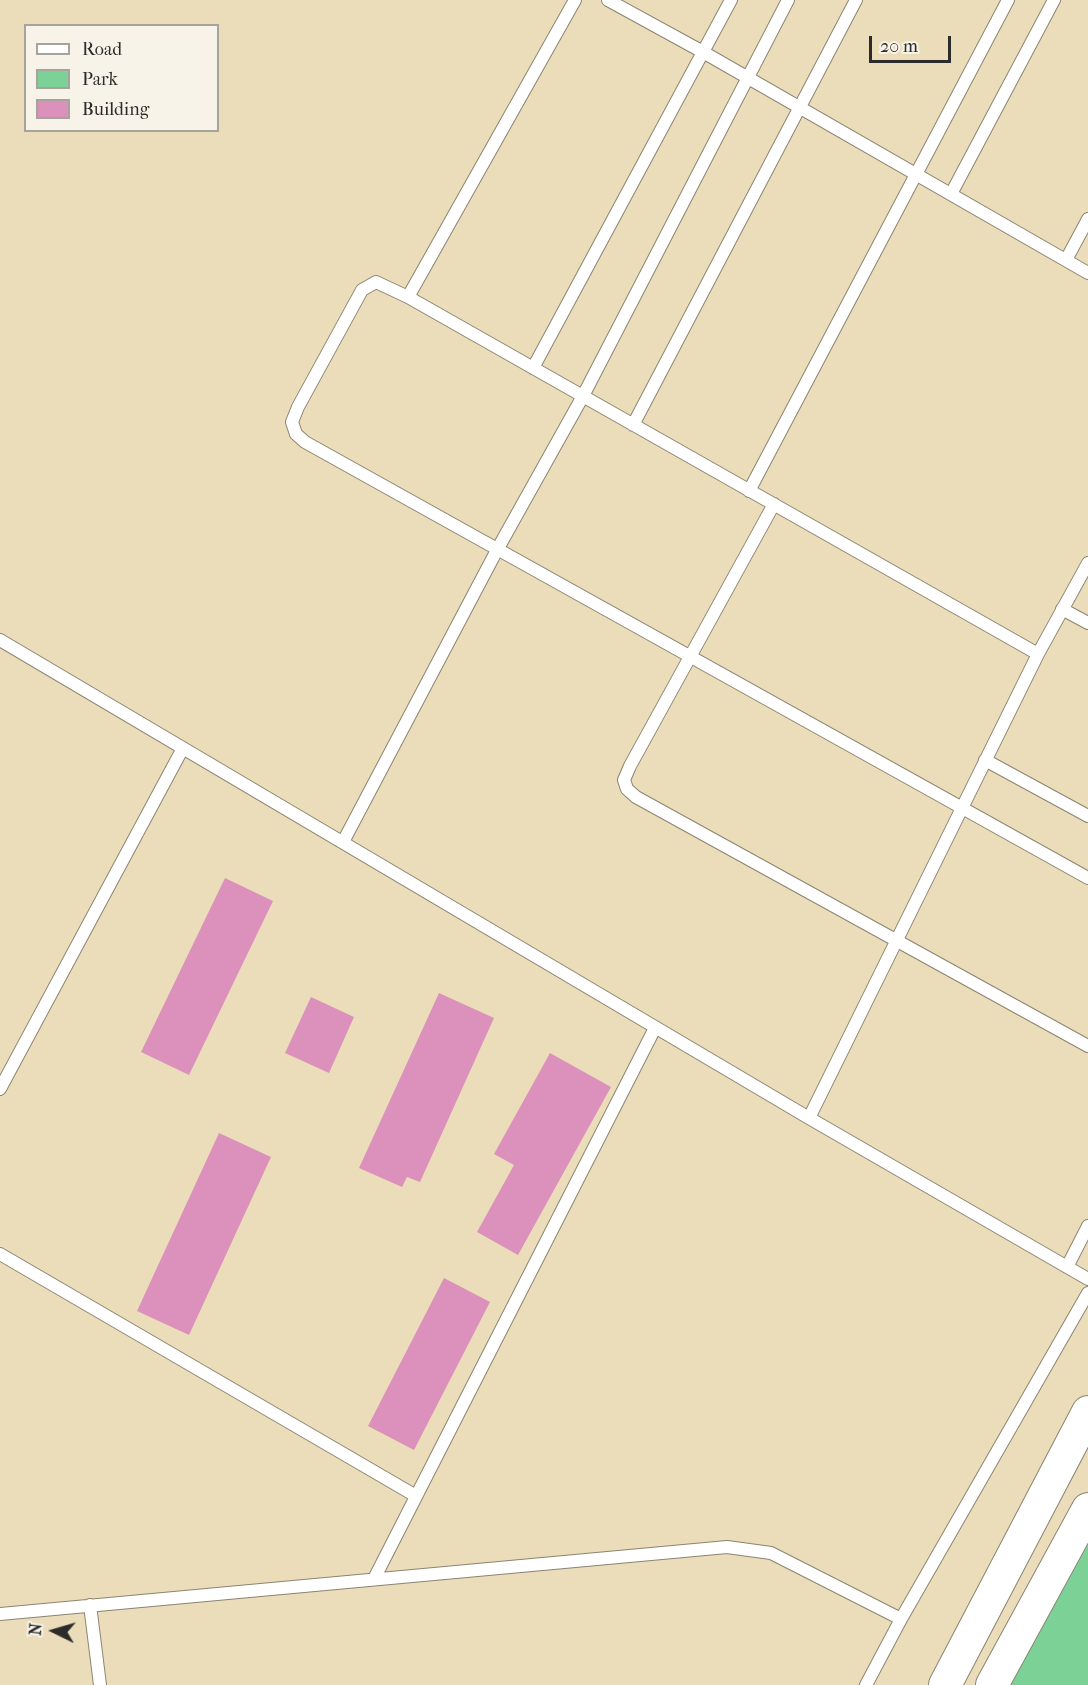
<!DOCTYPE html>
<style>
body{margin:0}
#map{position:relative;width:1088px;height:1685px;overflow:hidden;background:#ebddb9;font-family:"IM FELL French Canon",serif}
canvas{display:block}
.legend{position:absolute;left:24px;top:24px;width:195px;height:108px;box-sizing:border-box;background:#f7f3e8;border:2px solid #a5a39c;margin:0;padding:8px 10px;list-style:none;font-size:18px;color:#2b2b2b}
.legend li{display:flex;align-items:center;gap:12px;height:30px}
.legend b{width:30px;border:2px solid #a5a39c}
.north{position:absolute;left:24px;top:1601px;width:60px;height:60px;-webkit-text-stroke:4px #f7f3e8;paint-order:stroke;rotate:275deg;font-size:16px;font-weight:700;line-height:24px;text-align:center;color:#2b2b2b}
.north::after{content:'';display:block;margin:auto;width:21px;height:27px;background:#2b2b2b;clip-path:polygon(50% 0,100% 100%,50% 72%,0 100%)}
.scale{position:absolute;left:869px;top:36px;width:82px;height:27px;box-sizing:border-box;border:3px solid #2b2b2b;border-top:0;padding-left:8px;font-size:18px;line-height:21px;white-space:nowrap;color:#2b2b2b;-webkit-text-stroke:4px #f7f3e8;paint-order:stroke}
</style>
<div id="map">
<canvas width="1088" height="1685"></canvas>
<ul class="legend">
<li><b style="height:8px;background:#fff"></b>Road</li>
<li><b style="height:16px;background:#7cd296"></b>Park</li>
<li><b style="height:16px;background:#dc91bd"></b>Building</li>
</ul>
<div class="north">N</div>
<div class="scale">20 m</div>
</div>
<script>
const ctx = document.querySelector('canvas').getContext('2d');
ctx.lineJoin = 'round';
function paint(path, color) { ctx.fillStyle = color; ctx.fill(path, 'evenodd'); }
const poly = rows => new Path2D(rows.map(r => 'M' + r).join(''));
function trace(path, color, width, dash) { ctx.strokeStyle = color; ctx.lineWidth = width; ctx.lineCap = dash ? 'butt' : 'round'; ctx.setLineDash(dash || []); ctx.stroke(path); }
paint(poly([
 [1088,1513,1088,1685,994,1685]
]), '#7cd296');
paint(poly([
 [225,878,273,901,189,1075,141,1052],
 [439,993,494,1018,420,1182,407,1177,402,1187,359,1168],
 [311,997,354,1017,329,1073,285,1053],
 [550,1053,611,1087,518,1255,477,1232,514,1165,494,1154],
 [219,1133,271,1157,189,1335,137,1311],
 [444,1278,490,1302,414,1450,368,1426]
]), '#dc91bd');
const service = poly([
 [575,0,408,297,1038,654],
 [608,0,703,52,1088,273],
 [951,194,1054,0],
 [1066,260,1088,219],
 [408,297,376,282,362,290,298,407,292,422,296,434,305,442,1088,878],
 [533,368,731,0],
 [633,425,856,0],
 [749,491,1008,0],
 [774,504,630,766,624,780,627,789,636,797,1088,1046],
 [1062,609,1088,623],
 [0,640,809,1118,1088,1279],
 [985,760,1088,816],
 [343,842,497,550,583,396,788,0],
 [0,1089,183,748],
 [809,1118,1038,654,1088,563],
 [0,1254,416,1496],
 [1067,1267,1088,1226],
 [374,1579,655,1028],
 [90,1605,100,1685],
 [0,1614,727,1547,771,1553,901,1619],
 [866,1685,901,1619,1088,1293]
]);
const tertiary = poly([
 [945,1685,1088,1412],
 [992,1685,1088,1509]
]);
trace(service, '#8b8472', 14);
trace(tertiary, '#8b8472', 34);
trace(service, '#fff', 12);
trace(tertiary, '#fff', 32);
</script>
